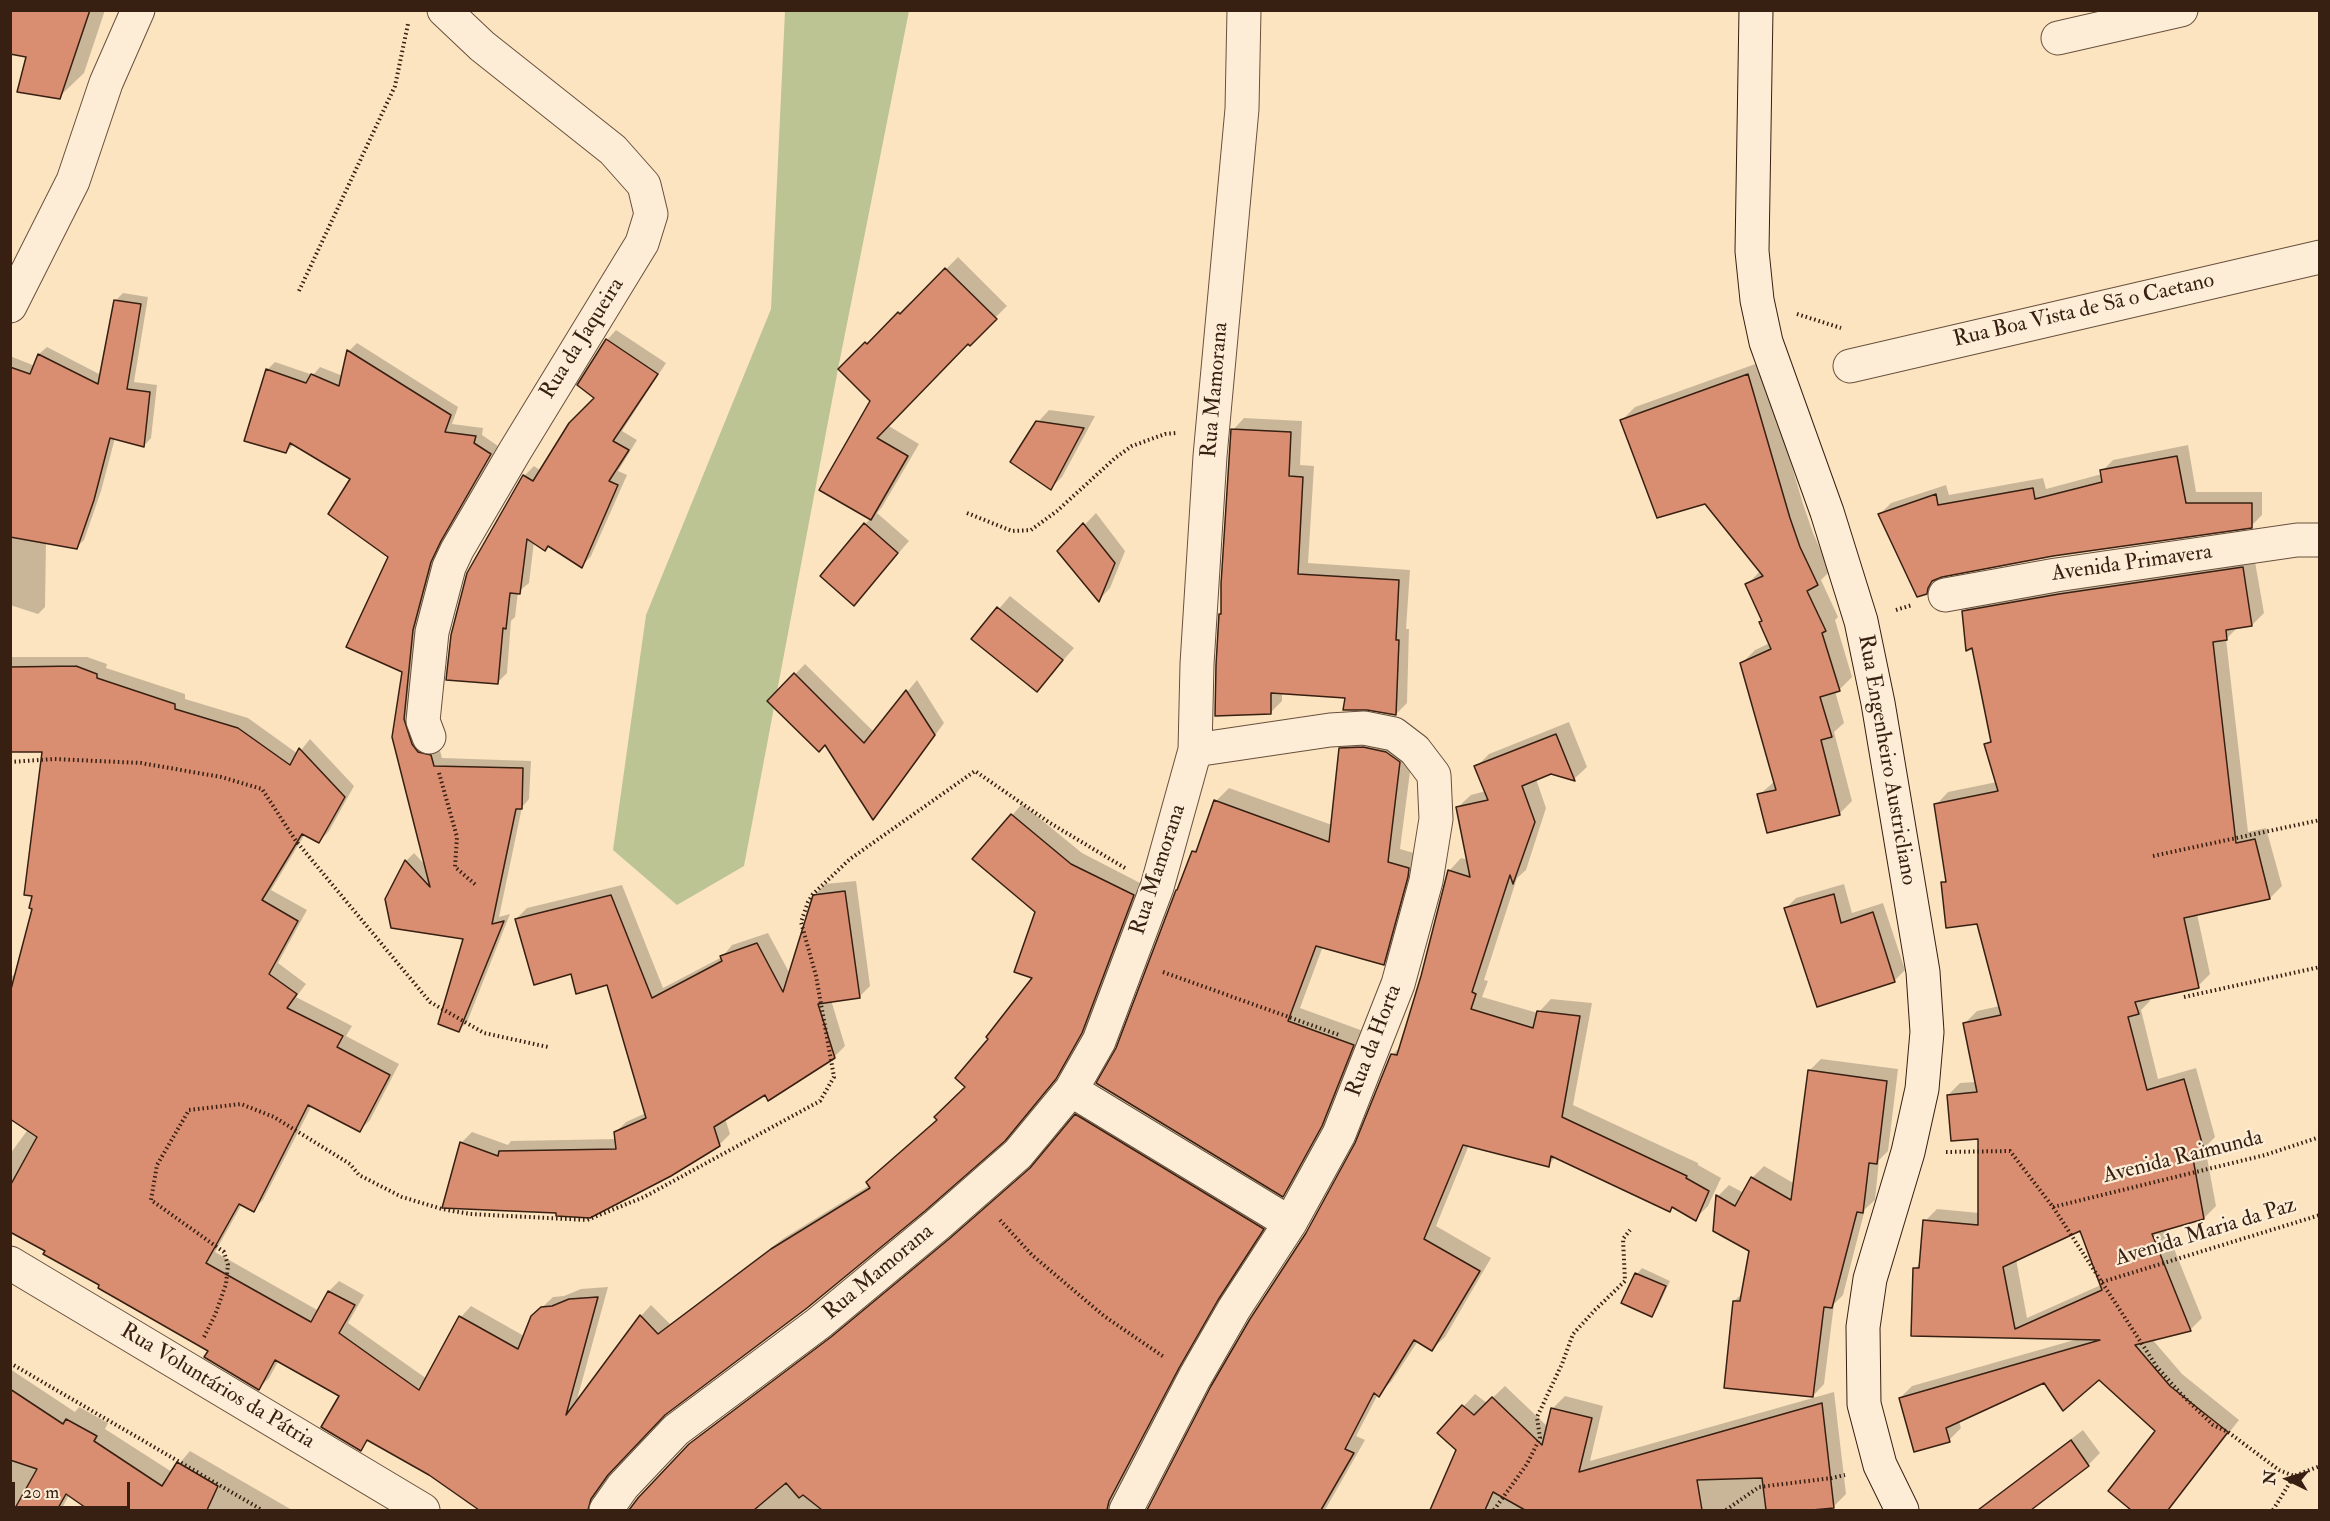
<!DOCTYPE html>
<meta charset="utf-8">
<style>
body{margin:0}
#map{position:relative;width:2330px;height:1521px;overflow:hidden;background:#fce4c0;font-family:"IM FELL Double Pica",serif}
canvas{display:block}
.frame{position:absolute;inset:0;border:12px solid #371f11;pointer-events:none}
.north{position:absolute;left:2258px;top:1449px;width:60px;height:60px;-webkit-text-stroke:4px #fdedd6;paint-order:stroke;rotate:275deg;font-size:16px;font-weight:700;line-height:24px;text-align:center;color:#371f11}
.north::after{content:'';display:block;margin:auto;width:21px;height:27px;background:#371f11;clip-path:polygon(50% 0,100% 100%,50% 72%,0 100%)}
.scale{position:absolute;left:12px;top:1482px;width:118px;height:27px;box-sizing:border-box;border:3px solid #371f11;border-top:0;padding-left:8px;font-size:18px;line-height:21px;white-space:nowrap;color:#371f11;-webkit-text-stroke:4px #fdedd6;paint-order:stroke}
</style>
<div id="map">
<canvas width="2330" height="1521"></canvas>
<div class="frame"></div>
<div class="north">N</div>
<div class="scale">20 m</div>
</div>
<script>
const ctx = document.querySelector('canvas').getContext('2d');
ctx.lineJoin = 'round';
function paint(path, color) { ctx.fillStyle = color; ctx.fill(path, 'evenodd'); }
const poly = rows => new Path2D(rows.map(r => 'M' + r).join(''));
function trace(path, color, width, dash) { ctx.strokeStyle = color; ctx.lineWidth = width; ctx.lineCap = dash ? 'butt' : 'round'; ctx.setLineDash(dash || []); ctx.stroke(path); }
function drawText(font, color, halo, rows, align = 'center') {
  ctx.font = font + ' "IM FELL Double Pica",serif'; ctx.lineWidth = 4.5; ctx.setLineDash([]); ctx.textBaseline = 'middle'; ctx.strokeStyle = halo; ctx.fillStyle = color; for (const [text, x, y, turn = 0] of rows) {
    ctx.save(); ctx.translate(x, y); ctx.rotate((+turn || 0) * Math.PI / 180); ctx.textAlign = isNaN(turn) ? turn : align; if (halo) ctx.strokeText(text, 0, 0); ctx.fillText(text, 0, 0); ctx.restore();
  }
}
paint(poly([
 [785,11,909,11,838,369,744,866,677,905,613,850,646,615,771,309]
]), '#bdc493');
paint(poly([
 [10,10,105,10,84,73,59,97,28,56],
 [958,257,1007,306,887,425,919,444,882,507,877,513,909,541,865,592,865,524,871,518,872,401,840,369,878,332,879,334,910,302,912,304],
 [123,293,148,297,134,382,157,385,151,438,144,446,115,438,101,491,84,540,76,548,46,542,45,607,38,614,10,605,10,356,35,366,39,354,47,347,101,375,116,300],
 [616,330,666,363,622,431,637,440,618,471,627,475,591,556,582,566,549,545,534,542,529,583,518,592,515,617,511,621,507,673,497,683,448,678,524,476,534,466,541,471,596,398,607,340],
 [357,343,458,407,452,424,483,428,482,435,498,446,448,531,438,553,439,747,442,758,531,761,529,799,522,807,499,917,510,914,467,1022,459,1030,465,937,387,900,406,861,414,853,427,867,393,737,403,671,389,556,352,478,294,444,286,452,267,370,275,362,313,375,320,367,343,376,349,351],
 [1761,362,1803,504,1813,533,1830,571,1821,580,1838,617,1835,620,1852,677,1839,690,1835,691,1844,723,1834,732,1852,801,1839,814,1759,795,1775,781,1742,663,1755,650,1770,643,1760,623,1763,620,1747,585,1760,571,1705,502,1622,420,1635,407],
 [1049,410,1095,416,1062,477,1051,488,1038,422],
 [1244,418,1302,421,1300,465,1314,466,1308,563,1410,570,1406,629,1409,629,1407,703,1396,714,1346,697,1282,693,1282,701,1271,712,1220,614,1222,612,1233,430],
 [2188,445,2196,492,2262,492,2262,515,2251,526,2053,555,1938,577,1937,581,1926,593,1880,514,1891,503,1946,485,1949,495,2043,478,2046,489,2102,474,2102,471,2113,460],
 [1096,513,1125,551,1110,588,1099,600,1059,551],
 [2254,556,2264,613,2252,625,2238,627,2226,639,2248,832,2266,828,2282,886,2270,898,2197,914,2210,974,2198,986,2149,997,2150,1001,2141,1010,2158,1079,2196,1068,2215,1137,2205,1147,2216,1206,2204,1218,2166,1229,2202,1318,2190,1330,2152,1339,2182,1374,2239,1420,2168,1510,2134,1510,2110,1491,2157,1431,2099,1378,2044,1381,1959,1421,1961,1428,1949,1440,1900,1398,1912,1386,2078,1339,1912,1335,1915,1269,1921,1262,1925,1221,1937,1209,1979,1213,1980,1137,1948,1095,1960,1083,1976,1082,1965,1023,1977,1011,2000,1006,1978,923,1943,883,1947,878,1936,805,1948,792,1997,782,1986,745,1992,739,1964,612,1976,599],
 [2081,1229,2101,1285,2027,1318,2016,1259],
 [1010,596,1074,648,1037,690,973,639],
 [10,657,87,657,107,664,106,668,185,694,185,699,248,718,298,754,310,739,354,786,329,831,319,842,305,834,271,890,307,910,278,963,306,984,296,997,352,1026,346,1036,399,1064,370,1120,360,1130,312,1105,263,1200,253,1210,242,1204,215,1252,319,1311,329,1291,339,1281,364,1295,348,1323,427,1379,461,1317,471,1306,524,1336,532,1317,553,1297,564,1296,581,1289,608,1287,576,1403,641,1316,651,1305,670,1324,784,1238,870,1185,938,1120,967,1087,991,1039,1034,978,1037,912,974,859,1022,804,1082,853,1144,885,1092,1021,1066,1067,1015,1128,666,1412,620,1461,601,1487,597,1497,602,1510,482,1510,452,1490,485,1420,369,1440,360,1449,342,1395,279,1360,269,1378,259,1388,210,1350,47,1250,10,1230,10,1154,54,1094,10,1060,10,978,18,971,34,908,44,751,10,751],
 [805,664,874,732,917,680,944,723,883,807,873,817,826,743,769,701],
 [1569,722,1587,767,1574,779,1551,773,1536,779,1546,808,1526,870,1517,878,1484,980,1488,981,1482,997,1538,1013,1551,999,1592,1003,1573,1105,1698,1163,1698,1165,1721,1178,1708,1206,1695,1219,1673,1206,1669,1210,1556,1157,1548,1165,1469,1145,1436,1226,1491,1258,1445,1337,1432,1349,1418,1341,1391,1382,1378,1394,1356,1436,1365,1440,1325,1510,1207,1510,1196,1503,1192,1510,1149,1510,1213,1387,1307,1233,1357,1144,1392,1055,1402,1045,1422,976,1449,871,1461,858,1469,860,1458,807,1471,795,1486,791,1476,767,1489,754],
 [1354,736,1413,749,1400,849,1421,855,1396,950,1383,964,1323,946,1300,1008,1366,1032,1335,1111,1296,1182,1283,1195,1118,1048,1193,852,1200,845,1216,801,1229,788,1332,825,1341,749],
 [856,881,870,986,859,997,831,1000,845,1046,834,1057,765,1093,725,1118,730,1134,719,1145,558,1212,461,1143,472,1132,508,1145,511,1141,616,1139,615,1133,626,1122,646,1113,608,983,572,973,516,919,527,908,622,885,663,988,722,957,732,945,768,933,790,974,814,896,825,884],
 [1844,884,1852,913,1883,903,1905,970,1894,981,1786,908,1796,898],
 [1821,1059,1898,1069,1888,1151,1879,1160,1875,1200,1865,1209,1843,1295,1834,1304,1824,1384,1813,1396,1734,1301,1744,1292,1751,1250,1715,1230,1718,1196,1729,1185,1744,1193,1752,1178,1764,1166,1795,1184,1809,1071],
 [1087,1105,1273,1218,1228,1287,1189,1355,1123,1510,630,1510,639,1499,701,1434,843,1328,962,1229,1036,1164],
 [1642,1268,1670,1281,1657,1309,1652,1315,1623,1302,1637,1274],
 [10,1369,75,1412,79,1407,108,1423,105,1429,172,1472,190,1451,292,1510,91,1510,69,1495,61,1510,10,1510],
 [1505,1386,1548,1427,1552,1409,1565,1396,1603,1406,1590,1461,1834,1392,1846,1494,1834,1506,1801,1510,1431,1510,1458,1449,1439,1433,1475,1394,1487,1403],
 [2083,1430,2100,1453,2088,1465,2028,1510,2008,1510,1998,1497,2009,1486]
]), '#0003');
const building = poly([
 [10,10,90,10,60,99,17,92,26,57,10,54,10,10],
 [945,268,997,319,970,346,968,344,877,438,908,456,871,520,819,490,870,401,838,369,865,342,867,344,898,312,900,314,945,268],
 [114,300,141,304,127,389,150,392,144,447,110,438,94,500,77,549,10,537,10,367,30,374,38,354,98,384,114,300],
 [606,339,658,374,613,441,629,450,609,481,618,485,582,568,548,546,545,551,527,539,520,594,510,593,506,629,503,628,498,684,446,680,451,635,467,573,523,475,533,481,569,423,594,398,577,385,606,339],
 [347,350,451,415,445,432,476,436,474,443,491,454,441,541,431,562,413,630,404,719,412,744,418,752,431,755,434,766,523,768,522,809,516,809,492,924,504,921,459,1032,438,1024,463,939,391,928,385,899,405,860,430,887,392,737,402,672,346,647,388,557,328,514,350,479,290,443,286,453,244,441,266,369,306,383,311,374,339,386,347,350],
 [1748,374,1790,518,1800,547,1818,585,1807,591,1826,631,1822,633,1840,691,1820,697,1832,737,1821,740,1840,815,1767,833,1757,794,1776,790,1740,663,1771,649,1759,622,1762,621,1745,584,1763,576,1705,504,1657,518,1620,420,1748,374],
 [1036,421,1084,428,1051,490,1010,462,1036,421],
 [1231,429,1291,432,1289,476,1303,477,1298,574,1399,580,1396,640,1399,640,1396,715,1367,710,1343,710,1345,698,1271,693,1271,714,1215,716,1216,665,1219,614,1221,614,1221,584,1231,429],
 [2177,456,2186,503,2252,503,2252,528,2053,556,1942,577,1932,581,1928,588,1927,594,1917,597,1878,514,1936,494,1938,505,2033,488,2035,499,2102,482,2100,470,2177,456],
 [864,523,898,553,854,606,820,576,864,523],
 [1083,523,1115,563,1099,602,1057,551,1083,523],
 [2243,567,2252,626,2226,630,2227,640,2213,642,2236,843,2255,839,2270,899,2184,918,2199,988,2135,1002,2139,1014,2128,1017,2147,1090,2184,1079,2204,1150,2192,1153,2204,1219,2152,1234,2191,1331,2135,1345,2170,1386,2228,1432,2168,1510,2131,1510,2108,1491,2155,1431,2099,1380,2063,1411,2044,1383,1946,1428,1950,1442,1914,1452,1899,1398,2100,1340,1911,1336,1913,1268,1919,1268,1923,1220,1978,1225,1978,1139,1951,1141,1947,1095,1977,1092,1963,1023,2001,1015,1977,924,1946,928,1941,882,1946,882,1934,804,1998,791,1984,744,1991,742,1972,648,1966,651,1962,611,2059,594,2243,567],
 [2080,1231,2102,1290,2015,1329,2003,1267,2080,1231],
 [997,607,1063,660,1037,692,971,639,997,607],
 [76,666,97,674,97,678,175,704,175,709,238,728,290,765,299,748,345,797,319,843,302,834,262,900,298,921,269,974,297,994,287,1008,343,1036,337,1047,390,1075,360,1132,308,1105,254,1212,239,1204,206,1263,311,1322,328,1291,355,1305,339,1333,419,1390,459,1316,518,1349,531,1316,541,1307,552,1306,569,1299,598,1297,566,1415,640,1315,658,1334,771,1249,870,1188,866,1182,937,1120,934,1117,965,1087,955,1078,988,1039,986,1037,1032,978,1014,972,1035,912,972,859,1011,814,1071,864,1134,895,1082,1033,1056,1079,1005,1141,925,1211,807,1308,665,1415,608,1475,591,1499,588,1510,479,1510,429,1475,367,1440,361,1451,321,1427,339,1396,275,1360,259,1390,204,1357,208,1351,98,1288,99,1285,43,1254,45,1251,10,1232,10,1186,37,1137,10,1119,10,993,32,909,29,908,32,896,24,895,42,752,10,752,10,667,76,666],
 [794,673,864,743,906,690,935,735,873,820,825,745,819,752,767,701,794,673],
 [1556,734,1575,781,1551,774,1522,786,1535,822,1513,884,1510,875,1472,992,1476,994,1471,1009,1533,1028,1537,1011,1580,1016,1562,1117,1687,1176,1686,1178,1709,1191,1696,1221,1672,1207,1670,1212,1551,1156,1549,1167,1463,1145,1424,1239,1480,1271,1432,1351,1414,1340,1379,1397,1374,1393,1345,1449,1354,1453,1321,1510,1147,1510,1211,1386,1250,1319,1306,1233,1355,1143,1391,1054,1397,1055,1421,976,1448,870,1470,877,1456,807,1488,800,1474,766,1556,734],
 [1363,747,1386,752,1400,762,1388,862,1409,868,1408,877,1384,965,1316,946,1288,1021,1354,1045,1322,1126,1283,1197,1096,1083,1116,1048,1176,890,1177,890,1192,851,1196,852,1214,800,1329,842,1339,748,1363,747],
 [845,891,860,998,818,1004,835,1058,768,1101,765,1095,714,1127,720,1146,671,1176,590,1218,556,1216,556,1213,442,1208,460,1142,498,1156,499,1151,616,1149,614,1132,646,1118,607,985,576,994,571,974,534,985,515,919,611,895,652,998,722,961,720,956,757,943,783,992,813,895,845,891],
 [1834,894,1841,923,1873,912,1895,982,1817,1007,1784,908,1834,894],
 [1808,1070,1887,1081,1877,1164,1869,1163,1863,1213,1857,1212,1832,1308,1824,1307,1813,1397,1724,1388,1733,1301,1740,1301,1749,1251,1713,1231,1716,1195,1735,1206,1751,1177,1791,1200,1808,1070],
 [1075,1114,1264,1229,1218,1300,1179,1368,1109,1501,1107,1510,822,1510,803,1495,799,1498,786,1483,754,1510,629,1510,638,1498,689,1444,831,1337,949,1239,1030,1168,1075,1114],
 [1635,1273,1666,1286,1652,1317,1621,1303,1635,1273],
 [10,1389,63,1424,66,1419,97,1436,94,1441,162,1486,177,1462,218,1486,207,1510,89,1510,66,1494,57,1510,14,1510,37,1469,10,1460,10,1389],
 [1492,1397,1542,1445,1551,1408,1592,1418,1579,1472,1822,1403,1834,1508,1812,1510,1766,1510,1762,1478,1697,1480,1702,1510,1525,1510,1493,1492,1485,1510,1430,1510,1456,1450,1437,1433,1462,1405,1474,1415,1492,1397],
 [2071,1440,2089,1466,2031,1510,1978,1510,2071,1440]
]);
paint(building, '#d98e71');
trace(building, '#371f11', 1.5);
const street = poly([
 [2058,38,2181,10],
 [10,306,73,181,106,83,138,10],
 [1850,366,2320,257],
 [1945,595,2056,575,2297,540,2320,540],
 [429,737,423,721,432,632,449,567,457,550,515,451,642,243,651,214,644,185,613,150,482,46,444,10],
 [1071,1090,1290,1223],
 [10,1263,423,1510],
 [606,1510,623,1486,676,1430,819,1323,937,1225,1018,1154,1071,1090,1099,1041,1157,887,1195,750,1197,664,1210,456,1242,109,1244,10],
 [1126,1510,1195,1377,1234,1309,1290,1223,1339,1134,1398,984,1426,881,1436,819,1434,775,1415,750,1394,734,1364,728,1330,730,1195,750]
]);
const secondary = poly([
 [1756,10,1752,251,1757,300,1766,342,1827,512,1861,621,1878,703,1923,972,1927,1032,1922,1089,1908,1152,1870,1279,1863,1327,1864,1404,1880,1465,1902,1510]
]);
trace(street, '#68503d', 35);
trace(secondary, '#371f11', 35);
trace(poly([
 [299,291,395,86,408,24],
 [1797,314,1841,328],
 [967,513,1012,531,1031,530,1057,511,1115,458,1132,446,1165,434,1176,433],
 [1896,610,1912,605],
 [10,762,54,759,141,763,221,777,262,789,296,841,430,1002,484,1033,548,1047],
 [439,773,457,837,455,867,477,886],
 [2153,856,2320,820],
 [1163,972,1339,1035],
 [2184,997,2320,967],
 [1946,1152,2010,1151,2053,1207,2157,1367,2182,1395,2213,1425,2228,1432,2279,1470,2294,1476,2320,1466],
 [2053,1207,2265,1155,2320,1137],
 [1000,1220,1032,1255,1104,1316,1164,1357],
 [2102,1282,2320,1215],
 [204,1337,215,1315,226,1284,228,1265,224,1252,151,1200,157,1165,189,1110,241,1104,274,1117,350,1164,359,1175,402,1197,442,1209,470,1214,587,1220,644,1197,820,1101,834,1077,816,976,801,922,808,902,813,894,850,859,975,771,1050,823,1125,868],
 [10,1363,262,1510],
 [1494,1510,1527,1464,1540,1438,1537,1417,1562,1364,1573,1334,1595,1310,1625,1281,1623,1239,1630,1230],
 [1726,1510,1759,1487,1832,1478,1845,1475],
 [2273,1510,2294,1476]
]), '#371f11', 4, [1.5, 3]);
trace(street, '#fdedd6', 33);
trace(secondary, '#fdedd6', 33);
drawText('22px', '#371f11', '#fdedd6', [
 ["Rua Boa Vista de Sã o Caetano",2084,311,-13],
 ["Rua da Jaqueira",583,339,-58],
 ["Rua Mamorana",1216,390,-85],
 ["Avenida Primavera",2132,564,-8],
 ["Rua Engenheiro Austricliano",1886,760,80],
 ["Rua Mamorana",1159,870,-72],
 ["Rua da Horta",1375,1041,-69],
 ["Avenida Raimunda",2183,1158,-14],
 ["Avenida Maria da Paz",2206,1233,-17],
 ["Rua Mamorana",879,1273,-40],
 ["Rua Voluntários da Pátria",217,1387,31]
]);
</script>
